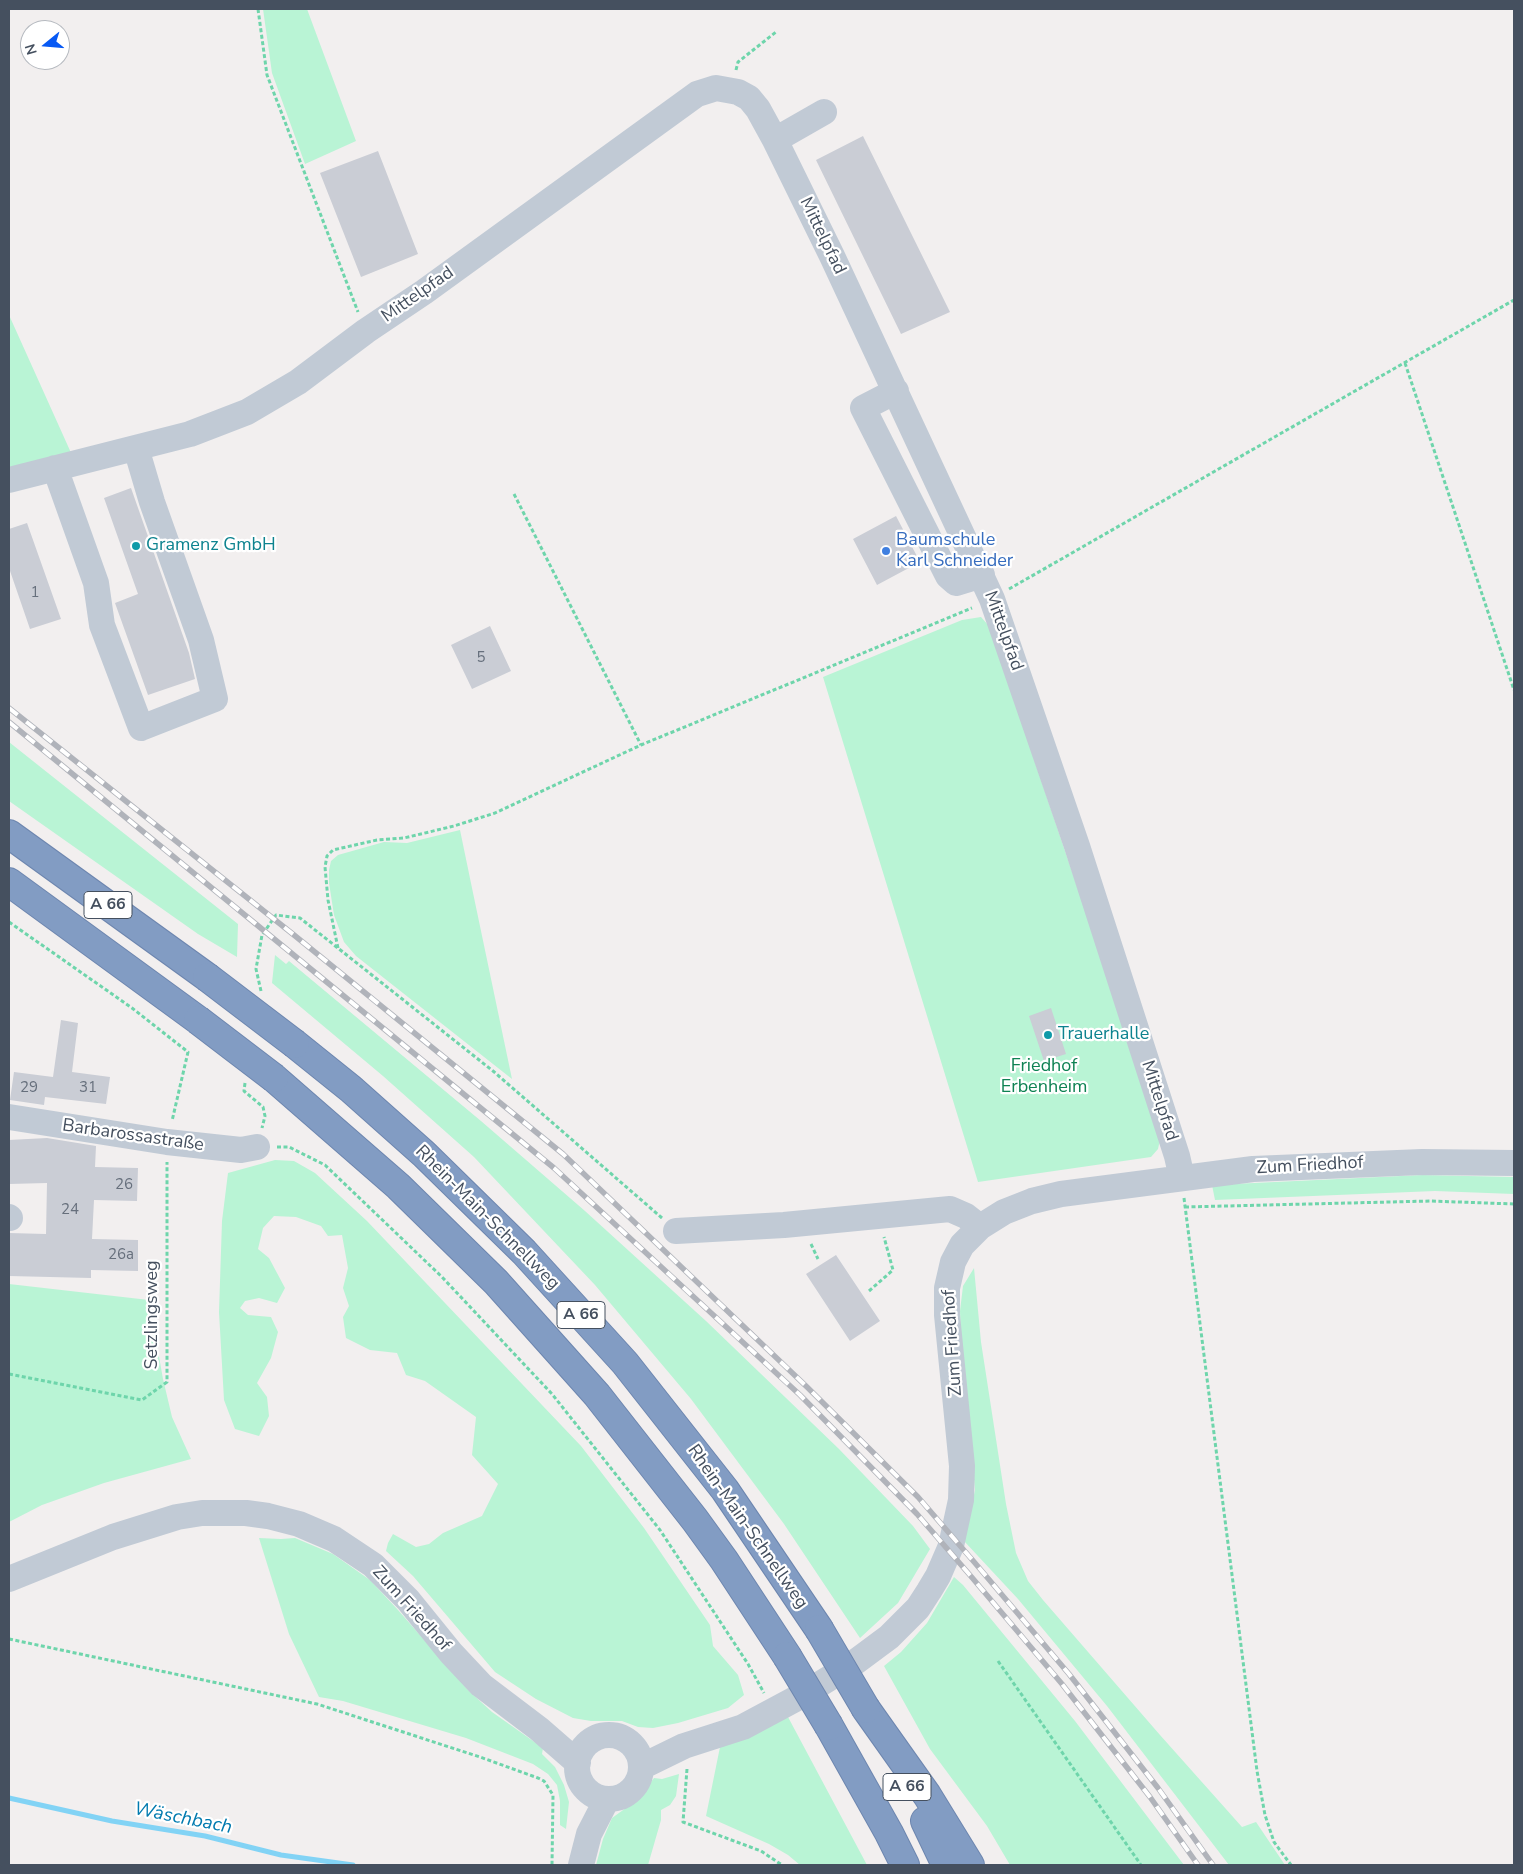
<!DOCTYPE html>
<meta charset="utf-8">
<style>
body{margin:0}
#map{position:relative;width:1523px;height:1874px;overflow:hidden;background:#f2efef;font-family:"Nunito Sans",sans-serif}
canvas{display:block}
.frame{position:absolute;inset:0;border:10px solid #45505f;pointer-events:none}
.north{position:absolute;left:20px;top:20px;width:50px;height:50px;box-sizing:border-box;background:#fff;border:1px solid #b5b9bf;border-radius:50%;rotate:253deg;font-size:14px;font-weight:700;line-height:20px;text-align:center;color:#45505f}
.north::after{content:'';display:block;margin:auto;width:18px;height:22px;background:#0759f4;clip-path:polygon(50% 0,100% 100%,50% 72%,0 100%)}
</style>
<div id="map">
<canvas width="1523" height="1874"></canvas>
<div class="frame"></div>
<div class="north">N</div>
</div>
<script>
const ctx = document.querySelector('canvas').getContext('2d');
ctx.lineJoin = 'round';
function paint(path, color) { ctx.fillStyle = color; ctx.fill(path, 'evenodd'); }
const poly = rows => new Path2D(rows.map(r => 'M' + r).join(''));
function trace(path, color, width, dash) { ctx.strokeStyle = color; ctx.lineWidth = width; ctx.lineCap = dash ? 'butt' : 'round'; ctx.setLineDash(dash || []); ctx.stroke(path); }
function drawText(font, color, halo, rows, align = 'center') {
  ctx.font = font + ' "Nunito Sans",sans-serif'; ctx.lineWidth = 4.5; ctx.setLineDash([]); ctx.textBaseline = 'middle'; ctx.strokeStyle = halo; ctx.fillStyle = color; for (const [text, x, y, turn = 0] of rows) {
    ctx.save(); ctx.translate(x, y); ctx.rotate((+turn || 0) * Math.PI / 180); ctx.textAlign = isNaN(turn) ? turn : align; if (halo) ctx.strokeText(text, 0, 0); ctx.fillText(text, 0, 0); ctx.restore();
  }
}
paint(poly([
 [263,9,307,9,356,141,305,164,272,73],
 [9,315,72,455,9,471],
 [981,617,989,626,1161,1135,1158,1149,1151,1157,978,1182,823,677,962,620],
 [9,742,238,924,237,957,198,934,9,801],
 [460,830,472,888,512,1079,356,956,344,942,334,915,329,883,329,870,331,861,338,855,384,842,407,843],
 [275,955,286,964,289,961,481,1121,585,1211,706,1321,839,1449,913,1526,930,1549,898,1603,860,1638,784,1524,691,1399,595,1285,474,1157,383,1076,272,983],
 [275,1160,294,1161,315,1173,367,1221,581,1446,644,1528,710,1625,713,1646,738,1675,744,1695,728,1708,678,1723,653,1728,638,1727,622,1721,591,1721,573,1718,536,1699,495,1672,413,1576,386,1551,388,1543,393,1534,416,1547,429,1544,443,1533,482,1516,498,1484,472,1455,476,1417,425,1381,406,1375,397,1353,370,1350,346,1338,343,1317,349,1306,343,1288,348,1268,342,1235,328,1236,321,1226,296,1217,274,1216,263,1228,258,1249,269,1258,285,1288,277,1303,259,1298,245,1301,240,1308,248,1315,271,1317,278,1332,271,1358,257,1383,267,1397,269,1416,259,1436,235,1429,224,1400,219,1312,222,1221,228,1173],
 [1422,1175,1514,1177,1514,1194,1435,1191,1215,1200,1212,1185],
 [974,1268,981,1342,1006,1504,1016,1553,1028,1581,1043,1600,1160,1735,1242,1827,1256,1822,1285,1865,1229,1865,1107,1706,1018,1599,964,1541,975,1490,961,1344,960,1311,963,1286],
 [9,1284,149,1300,163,1379,172,1417,191,1459,104,1483,42,1505,9,1522],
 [259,1538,281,1539,295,1538,333,1554,370,1580,398,1610,468,1690,492,1712,543,1748,542,1754,555,1767,564,1785,569,1802,566,1829,560,1825,560,1801,557,1785,548,1774,533,1764,466,1738,343,1701,319,1697,289,1634],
 [954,1577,963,1585,1075,1721,1184,1865,1010,1865,987,1826,930,1749,884,1666,901,1652,927,1623],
 [788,1717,867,1865,800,1865,788,1855,769,1844,706,1816,720,1747],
 [679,1774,676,1796,670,1805,661,1810,661,1820,648,1865,596,1865,603,1839,612,1818,637,1800,654,1778,662,1779]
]), '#b9f4d5');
trace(poly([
 [9,1798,112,1821,205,1836,281,1855,353,1865]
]), '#82d3f5', 5);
paint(poly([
 [863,136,950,312,901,334,816,160],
 [378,151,418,254,361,277,320,173],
 [131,488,189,653,195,679,148,695,115,603,138,594,104,498],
 [896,516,920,562,877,585,853,539],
 [27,523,61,619,30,629,9,568,9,529],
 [490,626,511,671,472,689,451,645],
 [1051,1008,1066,1054,1044,1061,1029,1016],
 [61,1020,78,1023,72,1072,110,1077,106,1104,45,1097,44,1105,10,1100,14,1072,53,1077],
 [47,1138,96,1146,95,1167,138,1168,137,1201,94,1200,92,1239,138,1240,138,1271,91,1270,91,1278,9,1276,9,1233,46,1234,47,1183,9,1184,9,1140],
 [836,1255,880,1321,850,1341,806,1274]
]), '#cacdd5');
const highway = poly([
 [9,834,207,977],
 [9,882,198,1020],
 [295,1044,351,1089,424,1154,524,1252,625,1363,725,1490,819,1629],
 [274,1078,398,1186,496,1282,597,1395,695,1520,724,1560,787,1656],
 [866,1709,927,1795,970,1865],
 [829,1726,889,1833,905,1865],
 [925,1821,946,1865]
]);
trace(highway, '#6d86af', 30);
trace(poly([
 [258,9,267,75,358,312],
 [736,70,738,62,776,32],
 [1405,363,1514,690],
 [514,494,641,745],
 [1009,589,1514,300],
 [9,922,132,1008,188,1052,172,1121],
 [338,948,328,900,325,867,327,856,333,850,377,840,404,838,454,826,495,813,641,745,972,608],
 [261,991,256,969,262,935,276,915,300,918,493,1071,662,1218],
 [245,1083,244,1091,263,1107,265,1116,262,1128],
 [277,1147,289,1147,325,1165,442,1277,552,1394,660,1530,748,1664,764,1693],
 [1184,1198,1257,1771,1265,1815,1274,1842,1291,1865],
 [1185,1207,1431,1201,1514,1204],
 [811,1244,818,1259],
 [869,1291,893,1270,884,1237],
 [9,1374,142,1400,167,1382,167,1162],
 [9,1639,317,1704,480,1757,538,1778,544,1781,553,1795,552,1865],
 [998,1661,1141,1865],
 [687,1769,683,1822,761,1851,782,1865]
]), '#6ed5ab', 3, [4, 2.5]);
trace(poly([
 [775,140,824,112],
 [896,391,863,408,948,576,956,583,982,575],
 [55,468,96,583,102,625,141,728,215,699,201,640,152,502,136,448],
 [9,480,190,434,247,412,298,382,366,331,424,292,697,94,716,88,738,92,749,98,758,109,775,140,832,256,992,599,1077,846,1177,1156,1182,1178],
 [9,1117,167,1142,241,1150,257,1147],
 [9,1217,10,1218],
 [676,1231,784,1225,950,1209,966,1216,980,1227],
 [9,1579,113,1537,177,1517,202,1513,246,1513,268,1516,299,1524,334,1539,373,1565,408,1600,451,1653,481,1685,539,1729,578,1763],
 '577 1767a32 32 0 1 1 64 0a32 32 0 1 1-64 0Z',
 [641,1767,684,1746,743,1727,799,1697,854,1663,889,1637,918,1608,929,1591,938,1576,951,1546,961,1500,962,1466,947,1315,947,1288,953,1262,962,1245,980,1227,1004,1212,1032,1201,1061,1194,1253,1169,1422,1162,1514,1163],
 [581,1865,589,1834,607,1799]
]), '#c1cad5', 26);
trace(highway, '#829cc3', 28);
const rail = poly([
 [9,708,294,935,563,1154,807,1387,918,1497,975,1563,1069,1674,1158,1788,1213,1865],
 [9,722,554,1168,800,1395,917,1514,969,1574,1062,1684,1150,1797,1198,1865]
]);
trace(rail, '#b0b3ba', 5.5);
trace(rail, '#fff', 4, [11]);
const highwayBridge = poly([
 [207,977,295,1044],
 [198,1020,274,1078],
 [819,1629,866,1709],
 [787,1656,829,1726]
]);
trace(highwayBridge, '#6d86af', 30, []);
trace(highwayBridge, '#829cc3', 28);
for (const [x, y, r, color] of [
 [136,546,5,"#0f9aa8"],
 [886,551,5,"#3f7fe0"],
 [1048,1035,5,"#0f9aa8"]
]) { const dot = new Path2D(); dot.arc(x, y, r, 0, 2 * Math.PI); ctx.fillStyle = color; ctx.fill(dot); trace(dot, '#fff', 2); }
drawText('15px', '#666f7c', null, [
 ["1",35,593],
 ["5",481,658],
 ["29",29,1088],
 ["31",88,1088],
 ["26",124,1185],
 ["24",70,1210],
 ["26a",121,1255]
]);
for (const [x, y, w] of [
 [108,905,48],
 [581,1315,48],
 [907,1787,48]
]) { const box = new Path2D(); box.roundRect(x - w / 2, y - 13.5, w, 27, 4); ctx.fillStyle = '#fff'; ctx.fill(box); trace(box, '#45505f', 1); }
drawText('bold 16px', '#45505f', null, [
 ["A 66",108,905],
 ["A 66",581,1315],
 ["A 66",907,1787]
]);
drawText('18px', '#45505f', '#fff', [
 ["Mittelpfad",822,236,64],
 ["Mittelpfad",418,295,-35],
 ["Mittelpfad",1003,631,70],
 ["Mittelpfad",1159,1101,72],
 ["Barbarossastraße",133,1136,8],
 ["Zum Friedhof",1310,1166,-3],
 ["Rhein-Main-Schnellweg",487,1218,45],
 ["Setzlingsweg",153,1315,-90],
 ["Zum Friedhof",953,1343,-94],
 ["Rhein-Main-Schnellweg",747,1527,55],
 ["Zum Friedhof",411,1609,48]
]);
drawText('18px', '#366cbe', '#fff', [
 ["Baumschule",896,541],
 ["Karl Schneider",896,562]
], 'left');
drawText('18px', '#0d838f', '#fff', [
 ["Gramenz GmbH",146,546],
 ["Trauerhalle",1058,1035]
], 'left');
drawText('18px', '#0e8253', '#fff', [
 ["Friedhof",1044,1067],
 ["Erbenheim",1044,1088]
]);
drawText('italic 19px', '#017aaf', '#fff', [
 ["Wäschbach",183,1819,11]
]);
</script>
